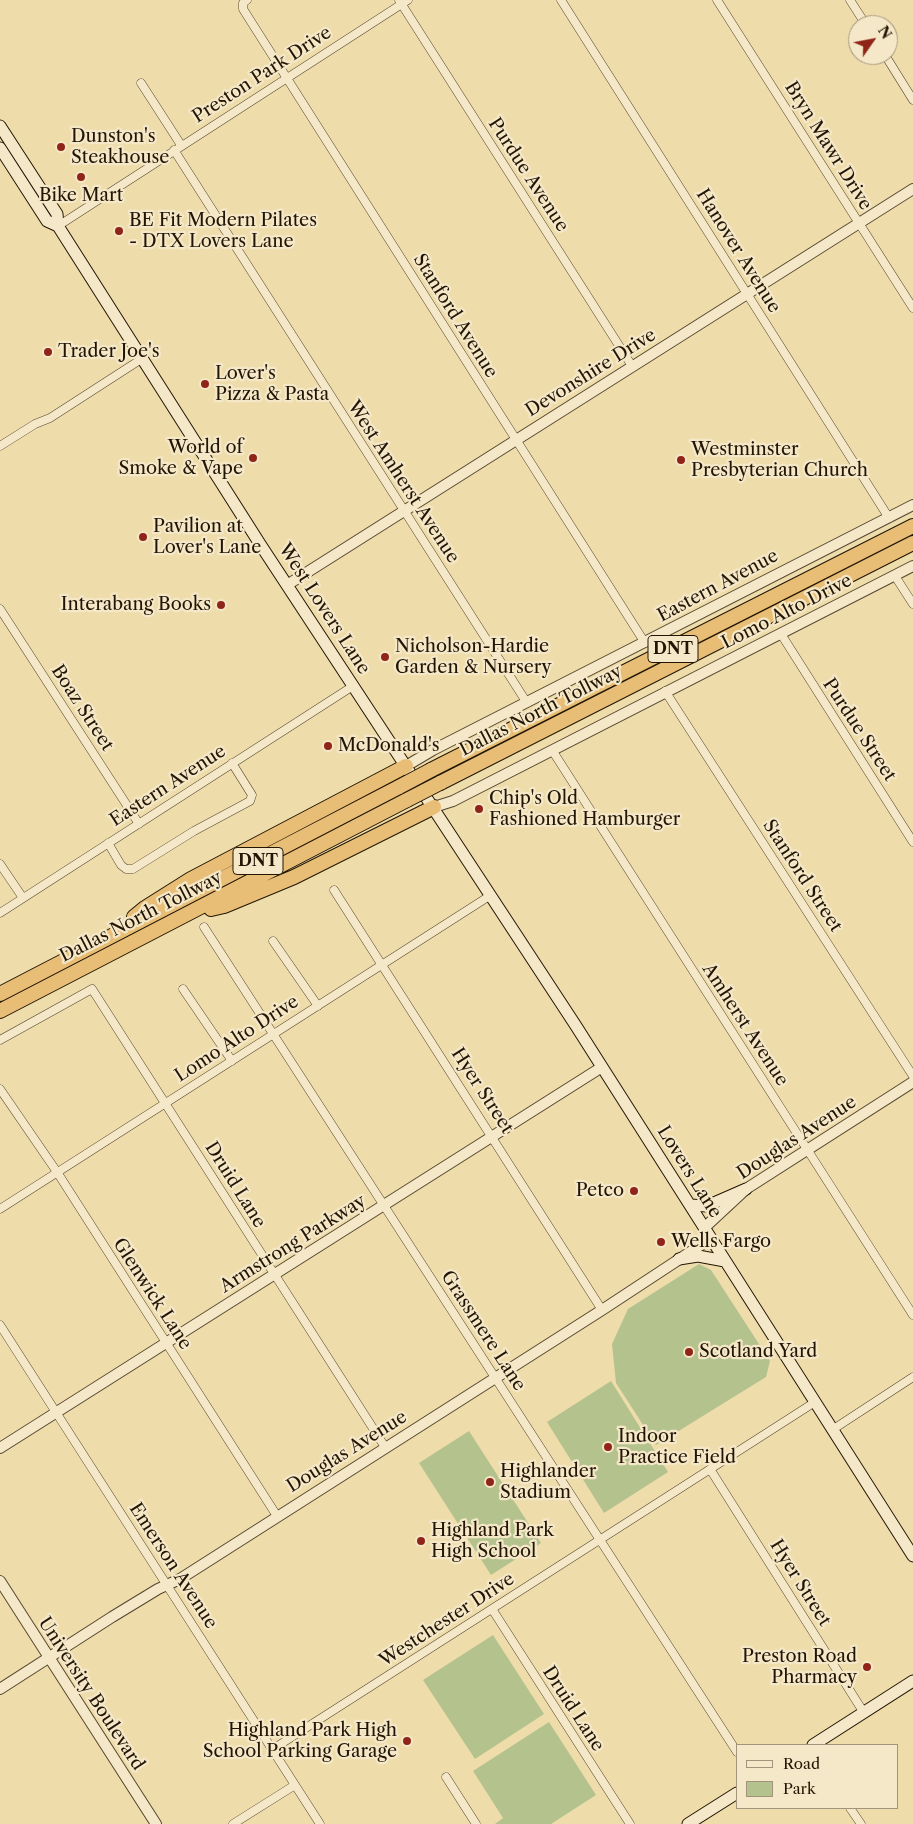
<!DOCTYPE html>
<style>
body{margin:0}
#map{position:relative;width:913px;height:1824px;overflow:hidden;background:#efdcab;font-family:"Libre Caslon Text",serif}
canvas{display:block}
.legend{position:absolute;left:736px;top:1744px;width:162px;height:65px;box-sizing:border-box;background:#f5e8c8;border:1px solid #a1947a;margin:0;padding:6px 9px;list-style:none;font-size:15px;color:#221504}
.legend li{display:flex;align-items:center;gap:10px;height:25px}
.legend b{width:25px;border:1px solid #a1947a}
.north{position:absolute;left:848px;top:15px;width:50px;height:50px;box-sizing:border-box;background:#f5e8c8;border:1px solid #a1947a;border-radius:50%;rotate:57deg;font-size:14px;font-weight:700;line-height:20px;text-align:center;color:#221504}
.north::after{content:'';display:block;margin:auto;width:18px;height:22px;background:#8f2418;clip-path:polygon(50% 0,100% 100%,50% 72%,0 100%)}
</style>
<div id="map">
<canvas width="913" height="1824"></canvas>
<ul class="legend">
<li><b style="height:6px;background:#f5e8c8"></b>Road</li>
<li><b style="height:14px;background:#b4c28d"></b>Park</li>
</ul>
<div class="north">N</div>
</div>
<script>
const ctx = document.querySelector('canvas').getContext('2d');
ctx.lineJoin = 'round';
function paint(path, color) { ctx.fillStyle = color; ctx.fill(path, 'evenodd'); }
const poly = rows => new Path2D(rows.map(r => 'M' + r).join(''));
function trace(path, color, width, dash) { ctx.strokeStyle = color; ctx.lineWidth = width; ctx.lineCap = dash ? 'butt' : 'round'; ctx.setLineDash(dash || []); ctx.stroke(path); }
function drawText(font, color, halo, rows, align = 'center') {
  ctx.font = font + ' "Libre Caslon Text",serif'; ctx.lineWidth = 4.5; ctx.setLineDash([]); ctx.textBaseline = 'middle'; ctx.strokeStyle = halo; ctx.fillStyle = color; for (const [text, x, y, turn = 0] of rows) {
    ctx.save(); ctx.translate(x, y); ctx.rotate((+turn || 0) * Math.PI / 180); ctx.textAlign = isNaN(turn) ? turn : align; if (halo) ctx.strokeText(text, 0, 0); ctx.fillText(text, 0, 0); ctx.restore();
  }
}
paint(poly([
 [699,1264,711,1270,770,1361,766,1377,656,1445,616,1383,612,1344,628,1309],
 [611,1381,668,1472,604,1513,547,1422],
 [469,1431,541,1543,491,1575,419,1463],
 [493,1635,544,1714,475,1759,423,1680],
 [549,1722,596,1795,551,1824,495,1824,503,1818,473,1771]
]), '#b4c28d');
const minor = poly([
 [247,0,243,3,243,9,645,643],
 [399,0,632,366],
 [561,0,889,518],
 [717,0,913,308],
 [850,0,866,25],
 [885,55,913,100],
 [141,83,181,145],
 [174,150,527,703],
 [58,226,408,0],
 [0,446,35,424,50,418,143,358],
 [895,576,913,604],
 [0,609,139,824],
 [781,634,913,842],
 [665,691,913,1076],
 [552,750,913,1315],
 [108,843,121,865,126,869,133,869,194,831,250,801,252,795,232,763],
 [0,864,23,898],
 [334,890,602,1310],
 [0,913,353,686],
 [204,927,737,1752],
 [273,941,318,1006],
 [183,989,232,1061],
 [0,1040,92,989,385,1447],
 [0,1089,57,1172,277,1516],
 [0,1209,491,895],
 [0,1325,320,1824],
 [832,1430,913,1377],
 [710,1469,864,1713],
 [492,1609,630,1824],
 [273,1749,815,1402],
 [446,1777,476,1824],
 [850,1808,861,1824],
 [233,1824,295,1785]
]);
const tertiary = poly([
 [287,585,913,189],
 [406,766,433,750,913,505],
 [434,807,453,801,913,566],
 [704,1228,746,1189,913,1082],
 [0,1448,602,1067],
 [0,1581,156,1824],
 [0,1689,112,1617,158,1589,180,1579,602,1310,710,1239]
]);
const secondary = poly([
 [0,126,57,214,58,226,260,544,576,1026,913,1556],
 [0,148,47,221,58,226],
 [690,1205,707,1206,746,1189],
 [679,1259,698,1256,725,1261],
 [813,1745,913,1681],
 [688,1824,737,1793]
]);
const motorway = poly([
 [431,770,913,526],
 [440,783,913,543],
 [211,909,224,906,294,877,434,807],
 [134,917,145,908,191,879,406,766],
 [0,994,399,787],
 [0,1011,407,800]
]);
trace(minor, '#55472e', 9);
trace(tertiary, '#55472e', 12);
trace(secondary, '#221504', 13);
trace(motorway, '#221504', 16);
trace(minor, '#f5e8c8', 8);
trace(tertiary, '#f5e8c8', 10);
trace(secondary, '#f5e8c8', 11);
trace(motorway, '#e8be76', 14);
const motorwayBridge = poly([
 [399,787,431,770],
 [407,800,440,783]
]);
trace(motorwayBridge, '#221504', 16, []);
trace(motorwayBridge, '#e8be76', 14);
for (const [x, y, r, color] of [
 [61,147,5,"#8f2418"],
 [81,177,5,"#8f2418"],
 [119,231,5,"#8f2418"],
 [48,352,5,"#8f2418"],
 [205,384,5,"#8f2418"],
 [253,458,5,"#8f2418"],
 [681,460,5,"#8f2418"],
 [143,537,5,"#8f2418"],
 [221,605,5,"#8f2418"],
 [385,657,5,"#8f2418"],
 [328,746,5,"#8f2418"],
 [479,809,5,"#8f2418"],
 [634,1191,5,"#8f2418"],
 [661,1242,5,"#8f2418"],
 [689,1352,5,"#8f2418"],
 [608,1447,5,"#8f2418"],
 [490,1482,5,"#8f2418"],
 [421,1541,5,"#8f2418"],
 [867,1667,5,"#8f2418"],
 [407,1741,5,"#8f2418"]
]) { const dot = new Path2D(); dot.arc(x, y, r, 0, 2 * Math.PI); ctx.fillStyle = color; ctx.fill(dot); trace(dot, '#f5e8c8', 2); }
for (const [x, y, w] of [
 [673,649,50],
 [258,861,50]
]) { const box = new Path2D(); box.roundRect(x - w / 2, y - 13.5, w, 27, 4); ctx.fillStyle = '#f5e8c8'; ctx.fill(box); trace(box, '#221504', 1); }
drawText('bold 16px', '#221504', null, [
 ["DNT",673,649],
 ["DNT",258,861]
]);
drawText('18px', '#221504', '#f5e8c8', [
 ["Preston Park Drive",262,75,-33],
 ["Bryn Mawr Drive",828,146,58],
 ["Purdue Avenue",528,175,57],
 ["Hanover Avenue",738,251,58],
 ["Stanford Avenue",455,316,58],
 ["Devonshire Drive",591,373,-32],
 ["West Amherst Avenue",403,482,57],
 ["Eastern Avenue",718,586,-28],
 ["West Lovers Lane",324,609,57],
 ["Lomo Alto Drive",787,612,-27],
 ["Boaz Street",82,708,57],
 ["Dallas North Tollway",541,711,-27],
 ["Purdue Street",859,730,57],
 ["Eastern Avenue",168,786,-33],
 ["Stanford Street",802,876,57],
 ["Dallas North Tollway",141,917,-27],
 ["Amherst Avenue",745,1025,57],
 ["Lomo Alto Drive",237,1039,-33],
 ["Hyer Street",482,1091,57],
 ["Douglas Avenue",797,1138,-33],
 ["Lovers Lane",689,1172,58],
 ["Druid Lane",235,1185,58],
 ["Armstrong Parkway",293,1244,-32],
 ["Glenwick Lane",152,1294,57],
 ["Grassmere Lane",483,1331,57],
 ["Douglas Avenue",347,1452,-32],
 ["Emerson Avenue",173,1566,57],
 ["Hyer Street",800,1583,58],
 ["Westchester Drive",447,1620,-33],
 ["University Boulevard",91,1694,57],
 ["Druid Lane",573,1709,57]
]);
drawText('18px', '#221504', '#f5e8c8', [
 ["Dunston's",71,137],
 ["Steakhouse",71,158],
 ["Bike Mart",81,196,"center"],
 ["BE Fit Modern Pilates",129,221],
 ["- DTX Lovers Lane",129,242],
 ["Trader Joe's",58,352],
 ["Lover's",215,374],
 ["Pizza & Pasta",215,395],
 ["World of",243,448,"right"],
 ["Smoke & Vape",243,469,"right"],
 ["Westminster",691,450],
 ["Presbyterian Church",691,471],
 ["Pavilion at",153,527],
 ["Lover's Lane",153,548],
 ["Interabang Books",211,605,"right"],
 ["Nicholson-Hardie",395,647],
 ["Garden & Nursery",395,668],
 ["McDonald's",338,746],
 ["Chip's Old",489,799],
 ["Fashioned Hamburger",489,820],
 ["Petco",624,1191,"right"],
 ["Wells Fargo",671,1242],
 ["Scotland Yard",699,1352],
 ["Indoor",618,1437],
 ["Practice Field",618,1458],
 ["Highlander",500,1472],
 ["Stadium",500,1493],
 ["Highland Park",431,1531],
 ["High School",431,1552],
 ["Preston Road",857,1657,"right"],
 ["Pharmacy",857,1678,"right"],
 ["Highland Park High",397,1731,"right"],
 ["School Parking Garage",397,1752,"right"]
], 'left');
</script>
